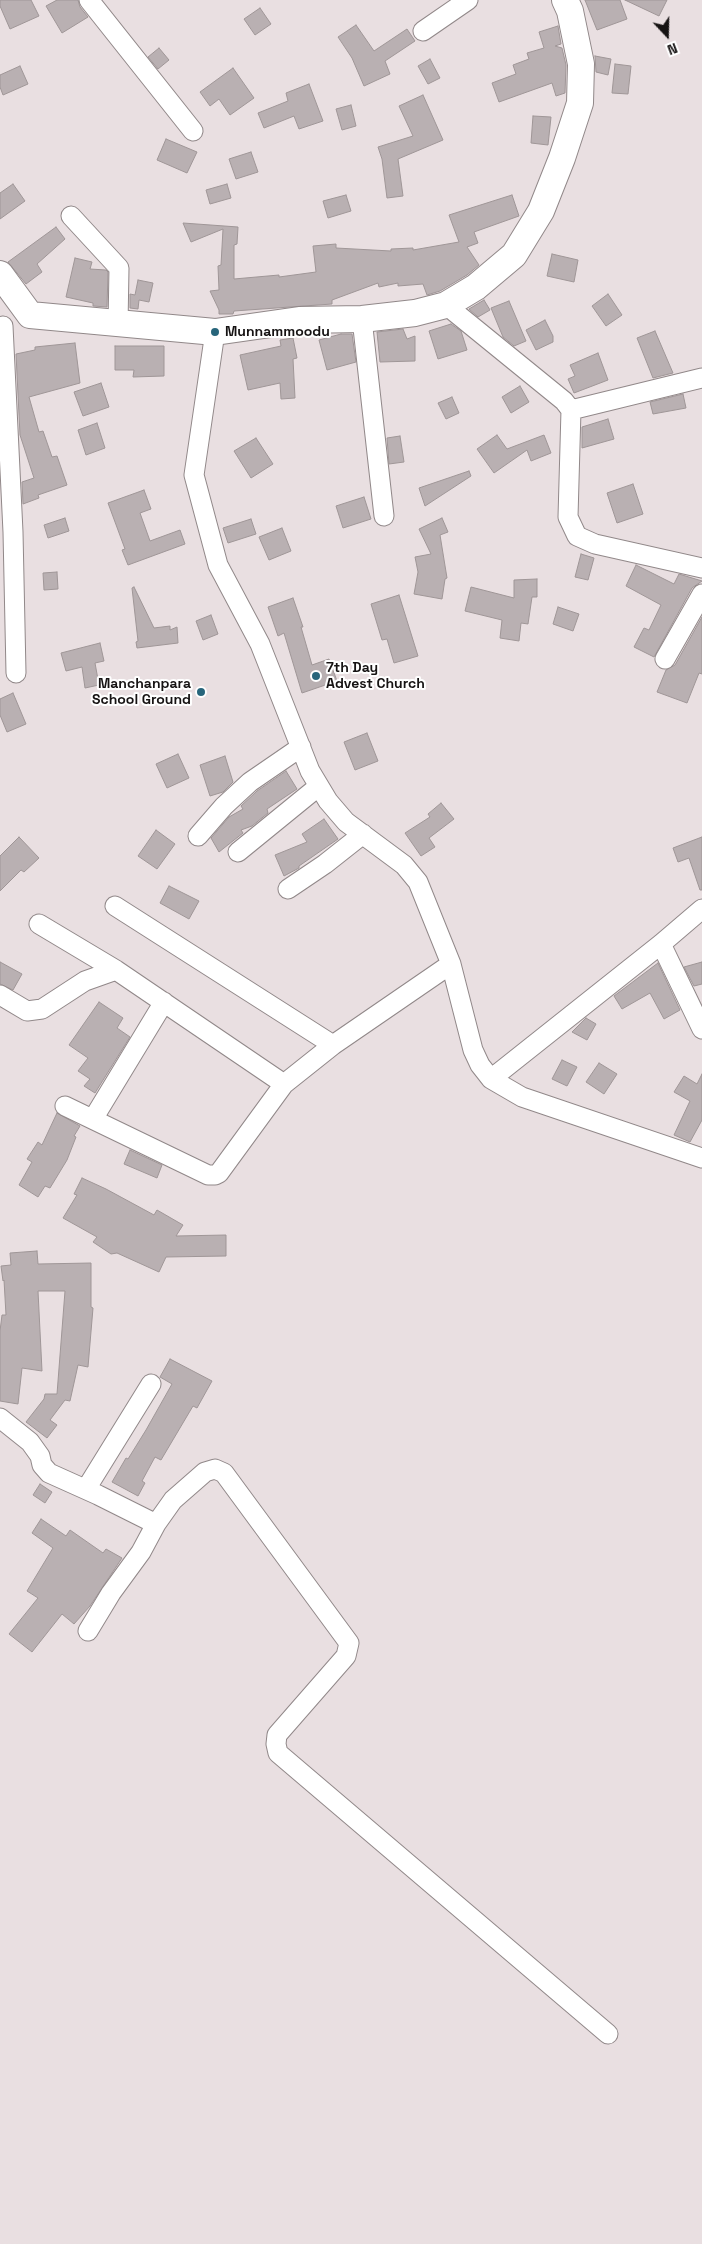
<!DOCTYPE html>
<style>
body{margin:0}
#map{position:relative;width:702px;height:2244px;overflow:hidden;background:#e9dfe1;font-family:"Space Grotesk",sans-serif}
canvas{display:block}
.north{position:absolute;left:642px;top:10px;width:50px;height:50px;-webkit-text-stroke:4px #fff;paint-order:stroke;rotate:159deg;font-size:14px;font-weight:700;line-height:20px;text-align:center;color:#161313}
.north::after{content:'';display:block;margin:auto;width:18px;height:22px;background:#161313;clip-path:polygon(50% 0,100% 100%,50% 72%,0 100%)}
</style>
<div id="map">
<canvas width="702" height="2244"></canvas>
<div class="north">N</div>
</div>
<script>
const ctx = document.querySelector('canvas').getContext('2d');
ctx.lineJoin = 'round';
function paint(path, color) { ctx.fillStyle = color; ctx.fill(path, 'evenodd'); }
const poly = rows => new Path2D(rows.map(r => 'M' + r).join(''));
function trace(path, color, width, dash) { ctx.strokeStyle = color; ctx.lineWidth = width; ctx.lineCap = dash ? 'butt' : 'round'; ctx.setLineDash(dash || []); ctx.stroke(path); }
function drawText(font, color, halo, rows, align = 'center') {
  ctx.font = font + ' "Space Grotesk",sans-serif'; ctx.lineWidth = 4; ctx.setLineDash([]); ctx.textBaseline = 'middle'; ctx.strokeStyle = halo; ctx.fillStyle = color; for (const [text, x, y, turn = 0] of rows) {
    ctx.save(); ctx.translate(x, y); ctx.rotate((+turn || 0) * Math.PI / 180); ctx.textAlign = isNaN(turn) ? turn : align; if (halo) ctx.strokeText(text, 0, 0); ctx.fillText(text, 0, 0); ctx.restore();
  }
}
const building = poly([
 [0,0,31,0,39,16,10,29,0,6,0,0],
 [57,0,78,0,80,7,88,17,62,33,46,6,57,0],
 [585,0,620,0,627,19,597,30,585,0],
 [625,0,667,0,659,16,625,0],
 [260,8,271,24,255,35,244,19,260,8],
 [356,25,374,51,407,29,415,41,385,61,390,74,364,86,352,58,338,37,356,25],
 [558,26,561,44,555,46,562,48,566,65,565,93,556,96,552,83,499,102,492,83,516,74,513,65,529,59,527,53,544,48,539,32,558,26],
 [159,48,169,60,158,69,148,57,159,48],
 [595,56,611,59,608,75,596,72,595,56],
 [430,59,440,78,428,84,418,66,430,59],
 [615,64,631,66,628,94,612,93,615,64],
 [20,66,28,84,3,95,0,87,0,75,20,66],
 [233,68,254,98,230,115,219,99,210,106,200,92,233,68],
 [309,84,323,121,299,129,294,116,264,128,258,113,288,101,286,93,309,84],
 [423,95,443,140,398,159,403,196,387,198,382,159,378,147,413,136,399,106,423,95],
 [351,105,356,126,342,130,336,109,351,105],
 [533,116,551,117,548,145,531,143,533,116],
 [166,139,197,152,187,173,157,160,166,139],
 [251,152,258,172,236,179,229,159,251,152],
 [13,184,25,201,0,219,0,193,13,184],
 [227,184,231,198,210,204,206,190,227,184],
 [346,195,351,211,328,218,323,201,346,195],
 [512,195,519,216,474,232,478,243,467,247,479,265,467,275,440,291,427,295,423,284,398,286,398,283,379,287,378,283,332,300,332,304,234,311,233,314,219,314,219,310,210,291,219,290,218,266,221,265,223,229,191,242,183,223,238,227,237,244,234,245,234,279,279,275,279,277,316,272,313,246,336,244,336,248,391,251,391,249,413,248,413,250,459,242,449,215,512,195],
 [56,227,65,239,37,264,42,272,26,284,8,262,56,227],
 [552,254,578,260,574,282,547,276,552,254],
 [75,258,92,262,90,269,106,270,108,272,107,307,93,306,93,303,66,297,75,258],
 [138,280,153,283,149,302,139,300,138,309,130,308,130,294,135,295,138,280],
 [608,294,622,315,606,326,592,306,608,294],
 [484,300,490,310,478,317,469,309,484,300],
 [509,301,526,341,514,346,503,337,491,308,509,301],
 [545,320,553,336,553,342,536,350,526,330,545,320],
 [451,324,461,331,467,350,438,359,429,331,451,324],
 [403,329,407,339,415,336,415,361,380,362,377,332,403,329],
 [655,331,673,373,653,378,637,338,655,331],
 [341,334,352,334,356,362,327,370,319,340,341,334],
 [293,338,297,358,293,359,295,398,281,399,280,383,248,390,240,355,281,346,280,340,293,338],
 [75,343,80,383,29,397,39,432,43,431,52,457,57,456,67,485,38,495,39,498,23,504,22,482,34,478,20,435,16,354,35,350,35,347,75,343],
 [115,346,164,346,164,376,133,377,134,370,115,370,115,346],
 [598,353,608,380,574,393,568,379,575,376,570,365,598,353],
 [101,383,109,407,83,416,74,392,101,383],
 [520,386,529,402,511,413,502,397,520,386],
 [683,394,686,408,653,414,650,402,683,394],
 [452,397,459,413,446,419,438,403,452,397],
 [608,419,614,439,582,448,582,427,608,419],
 [97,423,105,448,86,455,78,430,97,423],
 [497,435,507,449,544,435,551,453,531,461,527,450,494,473,477,449,497,435],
 [400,436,404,462,389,464,387,438,400,436],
 [256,438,273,464,251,478,234,451,256,438],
 [469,471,471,476,425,506,419,488,469,471],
 [633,484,643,514,617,523,607,493,633,484],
 [144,490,151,509,140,513,150,541,180,530,185,544,128,565,122,550,125,549,108,503,144,490],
 [364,497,371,519,343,528,336,506,364,497],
 [65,518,69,531,48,538,44,525,65,518],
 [442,518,448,532,440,535,447,578,445,579,442,599,414,594,418,572,415,557,431,554,419,529,442,518],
 [251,519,256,534,228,543,223,528,251,519],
 [282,528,291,551,269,560,259,537,282,528],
 [581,554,594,558,588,580,575,577,581,554],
 [636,565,674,584,679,574,702,581,692,588,654,657,634,647,644,628,649,630,661,605,626,586,636,565],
 [57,572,58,589,44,590,43,573,57,572],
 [537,579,537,597,532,597,528,624,521,623,519,641,500,638,502,620,465,611,471,587,514,598,514,580,537,579],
 [134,587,154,628,170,626,170,630,177,627,178,643,137,648,136,642,138,641,132,588,134,587],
 [399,595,418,656,394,663,387,639,382,640,371,604,399,595],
 [293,598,303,627,301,627,312,665,329,659,337,681,302,693,284,633,278,636,268,607,293,598],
 [558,607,579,614,573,631,553,624,558,607],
 [211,615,218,634,203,640,196,621,211,615],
 [702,617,702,674,699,673,687,703,657,692,666,670,675,665,702,617],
 [100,643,104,661,95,663,99,685,85,688,82,667,66,671,61,653,100,643],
 [13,693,26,724,7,732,0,715,0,699,13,693],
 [367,733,378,761,355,770,344,742,367,733],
 [178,754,189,778,167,788,156,764,178,754],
 [225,756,233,782,223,792,210,796,200,765,225,756],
 [286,771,297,789,267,809,268,813,252,826,241,830,243,833,219,852,211,838,229,817,243,809,241,806,257,791,286,771],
 [441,803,454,819,429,838,435,847,421,856,405,833,430,817,428,814,441,803],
 [324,819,338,839,299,866,299,868,284,876,275,855,307,842,302,834,324,819],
 [156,830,175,844,157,869,138,856,156,830],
 [19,837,39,858,24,872,21,870,0,891,0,856,19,837],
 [702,837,702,890,700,890,689,858,678,862,673,848,702,837],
 [169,886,199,901,189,919,160,903,169,886],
 [0,962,22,974,13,990,0,984,0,962],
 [702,962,702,984,694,986,684,967,702,962],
 [658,963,680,1010,664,1019,650,993,622,1009,614,996,658,963],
 [99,1002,123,1018,117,1028,130,1037,95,1093,84,1086,90,1079,78,1071,88,1058,69,1045,99,1002],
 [586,1018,596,1024,587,1040,572,1032,586,1018],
 [562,1060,577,1067,567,1086,552,1079,562,1060],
 [599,1063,617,1074,604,1094,586,1082,599,1063],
 [702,1074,702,1120,690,1142,674,1135,690,1101,674,1092,684,1076,697,1084,702,1074],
 [57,1113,80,1126,74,1136,76,1137,67,1160,50,1188,45,1186,38,1197,19,1185,32,1162,27,1159,38,1142,42,1145,57,1113],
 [130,1150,162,1165,157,1178,124,1164,130,1150],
 [82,1178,106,1189,154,1215,157,1210,183,1225,176,1236,226,1235,226,1256,166,1257,159,1272,117,1253,111,1254,93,1242,97,1237,63,1218,77,1195,74,1194,82,1178],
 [37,1251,38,1264,91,1263,91,1307,93,1308,88,1367,78,1365,70,1401,65,1400,50,1420,57,1425,47,1438,26,1422,44,1399,45,1394,57,1394,65,1291,38,1291,42,1371,22,1368,18,1404,0,1401,0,1331,2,1315,6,1315,4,1280,3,1281,1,1266,11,1265,10,1253,37,1251],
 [170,1359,212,1381,197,1408,193,1406,161,1460,155,1457,142,1481,145,1483,138,1496,112,1482,126,1458,128,1459,146,1430,172,1384,160,1377,170,1359],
 [40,1484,52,1492,45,1503,33,1495,40,1484],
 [41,1519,66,1536,70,1530,103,1553,106,1549,122,1558,90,1606,74,1624,62,1614,32,1652,9,1634,38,1598,27,1591,53,1548,32,1533,41,1519]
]);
paint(building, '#b9b0b2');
trace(building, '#9f9697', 1);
const minor = poly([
 [89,0,193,131],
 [423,31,468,0],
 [71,216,119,268,118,325],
 [446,305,564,401,571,410,568,517,577,536,595,544,702,568],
 [362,319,384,516],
 [3,326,13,532,16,673],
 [215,332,194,475,218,565,260,644,310,771,328,801,346,822,404,865,418,882,451,964,473,1050,480,1065,491,1079,522,1097,702,1158],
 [571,410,702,378],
 [665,659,702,594],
 [198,836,224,806,250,782,301,747],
 [238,852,319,786],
 [288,889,325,864,363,834],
 [115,906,333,1045],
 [39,924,116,970],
 [661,944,702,1029],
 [0,995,27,1011,42,1009,85,981,116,970,284,1084],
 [491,1079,661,944,702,909],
 [65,1106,208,1175,215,1175,219,1173,284,1084,333,1045,451,964],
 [93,1119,164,1002],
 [0,1418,30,1442,40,1456,42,1465,49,1473,98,1495,156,1524,141,1552,111,1593,88,1631],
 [86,1489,151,1384],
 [156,1524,173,1500,205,1472,215,1469,224,1473,349,1643,346,1656,277,1735,276,1744,278,1753,608,2034]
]);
const secondary = poly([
 [0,274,30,315,215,332,299,320,362,319,415,313,446,305,476,287,514,255,541,211,562,158,580,103,581,64,570,11,565,0]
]);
trace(minor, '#918889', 21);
trace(secondary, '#918889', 28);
trace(minor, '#fff', 19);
trace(secondary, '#fff', 26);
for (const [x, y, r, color] of [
 [215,332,5,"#27657b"],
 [316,676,5,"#27657b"],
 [201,692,5,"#27657b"]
]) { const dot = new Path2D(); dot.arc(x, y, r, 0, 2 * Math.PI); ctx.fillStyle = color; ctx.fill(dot); trace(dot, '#fff', 2); }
drawText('bold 14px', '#161313', '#fff', [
 ["Munnammoodu",225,332],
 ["7th Day",326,668],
 ["Advest Church",326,684],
 ["Manchanpara",191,684,"right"],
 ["School Ground",191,700,"right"]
], 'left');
</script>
